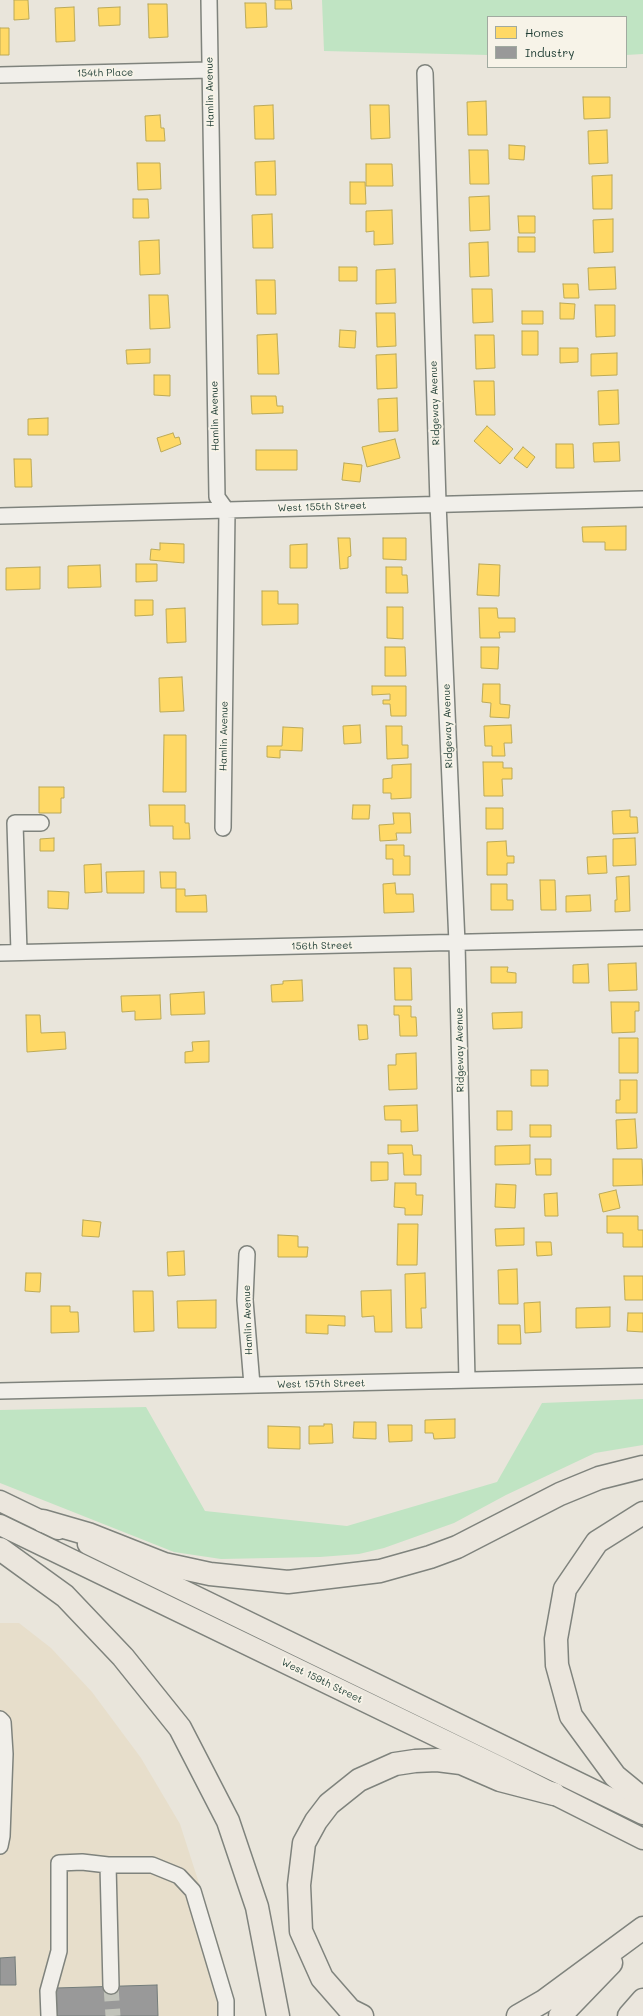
<!DOCTYPE html>
<style>
body{margin:0}
#map{position:relative;width:643px;height:2016px;overflow:hidden;background:#e9e5db;font-family:Mali,sans-serif}
canvas{display:block}
.legend{position:absolute;left:487px;top:16px;width:140px;height:52px;box-sizing:border-box;background:#f7f3e8;border:1px solid #a1aaa0;margin:0;padding:5px 7px;list-style:none;font-size:12px;color:#1f3d34}
.legend li{display:flex;align-items:center;gap:8px;height:20px}
.legend b{width:20px;border:1px solid #a1aaa0}
</style>
<div id="map">
<canvas width="643" height="2016"></canvas>
<ul class="legend">
<li><b style="height:11px;background:#ffd966"></b>Homes</li>
<li><b style="height:11px;background:#999"></b>Industry</li>
</ul>
</div>
<script>
const ctx = document.querySelector('canvas').getContext('2d');
ctx.lineJoin = 'round';
function paint(path, color) { ctx.fillStyle = color; ctx.fill(path, 'evenodd'); }
const poly = rows => new Path2D(rows.map(r => 'M' + r).join(''));
function trace(path, color, width, dash) { ctx.strokeStyle = color; ctx.lineWidth = width; ctx.lineCap = dash ? 'butt' : 'round'; ctx.setLineDash(dash || []); ctx.stroke(path); }
function drawText(font, color, halo, rows, align = 'center') {
  ctx.font = font + ' Mali,sans-serif'; ctx.lineWidth = 4; ctx.setLineDash([]); ctx.textBaseline = 'middle'; ctx.strokeStyle = halo; ctx.fillStyle = color; for (const [text, x, y, turn = 0] of rows) {
    ctx.save(); ctx.translate(x, y); ctx.rotate((+turn || 0) * Math.PI / 180); ctx.textAlign = isNaN(turn) ? turn : align; if (halo) ctx.strokeText(text, 0, 0); ctx.fillText(text, 0, 0); ctx.restore();
  }
}
paint(poly([
 [0,1623,19,1623,51,1648,92,1692,141,1758,180,1824,223,1958,232,2016,0,2016]
]), '#e7decb');
paint(poly([
 [322,0,643,0,643,54,626,55,626,17,488,17,488,55,324,51],
 [643,1399,643,1445,595,1453,506,1495,454,1523,384,1548,359,1554,320,1557,221,1559,174,1552,0,1483,0,1410,146,1407,205,1511,347,1526,497,1482,542,1403]
]), '#c0e4c3');
const homes = poly([
 [14,0,28,0,29,19,14,20,14,0],
 [275,0,291,0,292,9,275,9,275,0],
 [245,3,266,3,267,27,246,28,245,3],
 [148,4,167,4,168,37,149,38,148,4],
 [74,7,75,41,56,42,55,8,74,7],
 [120,7,120,25,99,26,98,8,120,7],
 [0,28,9,28,9,55,0,55,0,28],
 [583,97,610,97,610,118,584,119,583,97],
 [486,101,487,135,468,135,467,102,486,101],
 [273,105,274,139,255,139,254,106,273,105],
 [370,105,389,105,390,138,371,139,370,105],
 [160,115,161,128,164,128,165,141,146,141,145,116,160,115],
 [607,130,608,163,589,164,588,131,607,130],
 [509,145,525,146,524,160,509,159,509,145],
 [469,150,488,150,489,184,470,184,469,150],
 [275,161,276,195,256,195,255,162,275,161],
 [137,163,160,163,161,189,138,190,137,163],
 [366,164,392,164,393,186,366,186,366,164],
 [612,175,612,209,593,209,592,176,612,175],
 [350,182,365,182,366,204,350,204,350,182],
 [489,196,490,230,470,231,469,197,489,196],
 [133,199,148,199,149,218,133,218,133,199],
 [392,210,393,244,374,245,374,231,366,232,366,211,392,210],
 [272,214,273,248,253,248,252,215,272,214],
 [518,216,535,216,535,233,519,233,518,216],
 [613,219,613,252,594,253,593,220,613,219],
 [518,237,535,237,535,252,518,252,518,237],
 [159,240,160,274,140,275,139,241,159,240],
 [488,242,489,276,470,277,469,243,488,242],
 [339,267,357,267,357,281,339,281,339,267],
 [615,267,616,289,589,290,588,268,615,267],
 [395,269,396,303,376,304,376,270,395,269],
 [256,280,275,280,276,314,257,314,256,280],
 [563,284,578,284,579,298,564,298,563,284],
 [472,289,492,289,493,322,473,323,472,289],
 [149,295,168,295,170,328,150,329,149,295],
 [560,303,575,304,574,319,560,319,560,303],
 [595,305,615,305,615,336,596,337,595,305],
 [522,311,543,311,543,324,522,324,522,311],
 [376,313,395,313,396,346,377,347,376,313],
 [340,330,356,331,355,348,339,347,340,330],
 [522,331,538,331,538,355,522,355,522,331],
 [277,334,279,374,258,374,257,335,277,334],
 [475,335,494,335,495,368,476,369,475,335],
 [560,348,578,348,578,362,560,363,560,348],
 [150,349,150,363,127,364,126,350,150,349],
 [617,353,617,375,591,376,591,354,617,353],
 [396,354,397,388,377,389,376,355,396,354],
 [154,375,170,375,170,396,154,395,154,375],
 [474,381,494,381,495,415,476,415,474,381],
 [618,390,619,424,599,425,598,391,618,390],
 [251,396,276,396,277,406,283,406,283,413,252,414,251,396],
 [397,398,398,431,379,432,378,399,397,398],
 [48,418,48,435,28,435,28,419,48,418],
 [487,426,513,449,500,464,474,441,487,426],
 [173,433,175,438,179,437,181,444,161,452,157,438,173,433],
 [395,439,400,458,367,467,362,447,395,439],
 [619,442,620,461,594,462,593,443,619,442],
 [556,444,573,444,574,468,556,468,556,444],
 [523,447,535,457,527,468,514,458,523,447],
 [256,450,297,450,297,470,256,470,256,450],
 [14,459,31,459,32,487,15,487,14,459],
 [344,463,362,465,360,482,342,480,344,463],
 [626,526,626,550,605,550,605,542,583,542,582,527,626,526],
 [338,538,350,538,351,556,348,557,348,568,340,569,338,538],
 [383,538,406,538,406,560,383,559,383,538],
 [160,543,184,544,184,563,150,560,151,549,160,550,160,543],
 [307,544,307,568,290,568,290,545,307,544],
 [136,564,157,564,157,581,136,582,136,564],
 [479,564,500,565,499,596,477,595,479,564],
 [100,565,101,587,68,588,68,566,100,565],
 [40,567,40,589,6,590,6,568,40,567],
 [386,567,402,567,402,575,407,575,408,593,386,593,386,567],
 [262,591,278,591,278,604,298,604,298,624,262,625,262,591],
 [135,600,153,600,153,615,135,616,135,600],
 [387,607,403,607,403,639,387,638,387,607],
 [185,608,186,642,167,643,166,609,185,608],
 [479,608,497,608,498,618,515,618,515,632,499,632,500,638,480,638,479,608],
 [385,647,405,647,406,676,385,676,385,647],
 [481,647,499,647,498,669,481,668,481,647],
 [182,677,184,711,160,712,159,678,182,677],
 [483,684,500,684,500,704,510,705,509,718,490,717,491,703,482,702,483,684],
 [372,686,406,686,406,716,391,716,390,704,383,704,383,700,390,700,390,694,372,695,372,686],
 [360,725,361,743,344,744,343,726,360,725],
 [511,725,512,743,504,743,505,756,492,756,492,746,485,746,484,726,511,725],
 [386,726,402,726,402,745,408,745,408,758,387,759,386,726],
 [283,727,303,728,302,751,280,750,280,758,267,757,267,746,282,746,283,727],
 [164,735,186,735,186,792,163,792,164,735],
 [483,762,503,762,503,768,512,768,512,779,502,779,503,796,484,796,483,762],
 [411,764,411,798,391,799,391,793,383,793,383,779,392,778,392,765,411,764],
 [39,787,64,787,64,798,61,798,61,813,39,813,39,787],
 [149,805,185,805,185,823,189,823,190,839,173,839,173,826,150,826,149,805],
 [353,805,370,805,369,819,352,819,353,805],
 [486,808,503,808,503,829,486,829,486,808],
 [630,810,630,817,637,817,638,833,613,834,612,811,630,810],
 [393,813,410,813,411,833,396,833,397,840,380,841,379,825,394,824,393,813],
 [54,838,54,851,40,851,40,839,54,838],
 [635,838,636,865,613,866,613,839,635,838],
 [506,841,507,856,514,856,514,863,507,863,507,875,487,875,487,842,506,841],
 [386,845,404,845,404,856,410,856,410,875,393,875,393,859,386,859,386,845],
 [606,856,607,873,588,874,587,857,606,856],
 [101,864,102,892,85,893,84,865,101,864],
 [144,871,144,893,107,893,106,872,144,871],
 [160,872,176,872,176,888,161,888,160,872],
 [629,876,630,911,615,912,615,900,617,900,616,877,629,876],
 [540,880,555,880,556,910,541,910,540,880],
 [395,883,396,894,413,894,414,912,384,913,383,884,395,883],
 [491,884,507,884,507,900,513,900,513,910,491,910,491,884],
 [176,889,185,889,185,896,206,895,207,912,176,912,176,889],
 [48,891,69,892,68,909,48,908,48,891],
 [590,895,591,911,566,912,566,896,590,895],
 [636,963,637,990,609,991,608,964,636,963],
 [588,964,589,983,573,983,573,965,588,964],
 [491,967,508,967,507,972,516,973,516,983,491,983,491,967],
 [394,968,411,968,412,1000,395,1000,394,968],
 [302,980,303,1001,272,1002,271,985,283,984,283,981,302,980],
 [204,992,205,1014,171,1015,170,994,204,992],
 [160,995,161,1019,135,1020,135,1011,122,1012,121,996,160,995],
 [611,1002,639,1002,639,1011,635,1011,635,1032,612,1033,611,1002],
 [394,1006,411,1006,411,1017,416,1017,417,1036,400,1036,399,1015,394,1015,394,1006],
 [522,1012,522,1028,493,1029,492,1013,522,1012],
 [26,1015,40,1015,41,1033,65,1032,66,1049,27,1052,26,1015],
 [358,1025,367,1025,368,1039,359,1040,358,1025],
 [619,1038,638,1038,638,1073,619,1073,619,1038],
 [209,1041,209,1062,185,1063,185,1052,193,1051,192,1042,209,1041],
 [416,1053,417,1089,389,1090,388,1065,396,1065,396,1054,416,1053],
 [531,1070,548,1070,548,1086,531,1086,531,1070],
 [620,1080,637,1080,637,1113,616,1113,616,1100,620,1100,620,1080],
 [417,1105,418,1131,401,1132,401,1120,385,1120,384,1106,417,1105],
 [497,1111,512,1111,512,1130,497,1130,497,1111],
 [635,1119,637,1148,617,1149,616,1120,635,1119],
 [530,1125,551,1125,551,1137,530,1137,530,1125],
 [388,1145,412,1145,413,1155,421,1155,421,1175,404,1175,403,1153,388,1154,388,1145],
 [530,1145,530,1164,495,1165,495,1146,530,1145],
 [535,1159,551,1159,551,1175,536,1175,535,1159],
 [613,1159,642,1159,643,1185,613,1186,613,1159],
 [371,1162,388,1162,388,1180,371,1181,371,1162],
 [395,1183,416,1183,416,1195,423,1195,422,1215,405,1215,405,1208,394,1207,395,1183],
 [496,1184,516,1185,515,1208,495,1207,496,1184],
 [616,1190,620,1208,603,1212,599,1194,616,1190],
 [557,1193,558,1216,545,1216,544,1194,557,1193],
 [607,1216,638,1216,638,1230,643,1230,643,1247,623,1247,623,1233,607,1233,607,1216],
 [83,1220,101,1222,99,1237,82,1236,83,1220],
 [398,1224,418,1224,417,1265,397,1265,398,1224],
 [524,1228,524,1245,496,1246,495,1229,524,1228],
 [278,1235,298,1236,298,1247,308,1247,307,1257,278,1257,278,1235],
 [536,1242,551,1242,552,1255,537,1256,536,1242],
 [184,1251,185,1275,168,1276,167,1252,184,1251],
 [517,1269,518,1304,499,1304,498,1270,517,1269],
 [26,1273,41,1273,40,1292,25,1291,26,1273],
 [425,1273,426,1308,421,1308,422,1328,406,1328,405,1274,425,1273],
 [624,1276,643,1276,643,1300,625,1300,624,1276],
 [391,1290,392,1332,375,1332,374,1316,362,1317,361,1291,391,1290],
 [133,1291,153,1291,154,1331,134,1332,133,1291],
 [216,1300,216,1328,178,1328,177,1301,216,1300],
 [540,1302,541,1332,525,1333,524,1303,540,1302],
 [51,1306,70,1306,70,1312,78,1312,79,1332,51,1333,51,1306],
 [610,1307,610,1327,576,1328,576,1308,610,1307],
 [628,1313,643,1313,643,1332,627,1331,628,1313],
 [306,1315,345,1316,345,1326,328,1325,328,1334,306,1333,306,1315],
 [498,1325,520,1325,521,1344,498,1344,498,1325],
 [455,1419,455,1438,434,1439,433,1433,425,1433,425,1420,455,1419],
 [354,1422,376,1422,376,1439,353,1438,354,1422],
 [324,1424,332,1424,333,1443,309,1444,309,1426,324,1426,324,1424],
 [388,1425,412,1425,412,1441,389,1442,388,1425],
 [268,1426,300,1427,300,1449,268,1448,268,1426]
]);
paint(homes, '#ffd966');
trace(homes, '#bcaa57', 1);
const industry = poly([
 [15,1957,16,1985,0,1985,0,1958,15,1957],
 [157,1985,158,2016,57,2016,56,1988,157,1985]
]);
paint(industry, '#999');
trace(industry, '#747d7b', 1);
trace(poly([
 [111,1986,113,2016]
]), '#c1c3ba', 15, [15, 8]);
const minor = poly([
 [209,0,217,497,227,511,223,828],
 [425,73,438,503,457,943,467,1380],
 [0,75,209,70],
 [0,516,643,499],
 [19,952,15,823,41,823],
 [0,953,643,938],
 [247,1254,245,1300,252,1385],
 [0,1391,643,1376],
 [0,1719,3,1722,5,1754,2,1836,0,1846],
 [111,1986,108,1865,152,1865,179,1876,193,1891,226,2001,226,2016],
 [49,2016,48,1991,59,1951,59,1863,82,1862,108,1865]
]);
const major = poly([
 [0,1501,58,1529],
 [0,1525,500,1767,643,1839],
 [88,1544,643,1814]
]);
const highway = poly([
 [643,1513,597,1542,565,1589,556,1639,557,1665,571,1716,615,1776,643,1799],
 [43,1521,88,1534,164,1564,210,1574,288,1582,380,1571,430,1557,457,1547,560,1494,599,1478,643,1467],
 [0,1549,65,1596,123,1657,180,1728,228,1821,257,1907,278,2016],
 [362,2016,350,2010,322,1978,301,1931,299,1885,304,1843,316,1821,329,1804,359,1780,395,1764,415,1761,437,1760,461,1763,500,1780,554,1794],
 [518,2016,544,2001,643,1928],
 [560,2016,611,1963],
 [629,2016,643,2000]
]);
trace(minor, '#7f837d', 18);
trace(major, '#7f837d', 23);
trace(highway, '#7f837d', 25);
trace(minor, '#f1efea', 15);
trace(major, '#ebe6dd', 20);
trace(highway, '#ebe6dd', 22);
drawText('10px', '#1f3d34', '#f7f3e8', [
 ["154th Place",105,73,-1],
 ["Hamlin Avenue",210,92,-91],
 ["Ridgeway Avenue",435,403,-92],
 ["Hamlin Avenue",215,416,-91],
 ["West 155th Street",322,507,-2],
 ["Ridgeway Avenue",448,726,-92],
 ["Hamlin Avenue",224,736,-89],
 ["156th Street",322,946,-1],
 ["Ridgeway Avenue",460,1050,-91],
 ["Hamlin Avenue",248,1320,-92],
 ["West 157th Street",321,1384,-1],
 ["West 159th Street",322,1681,26]
]);
</script>
